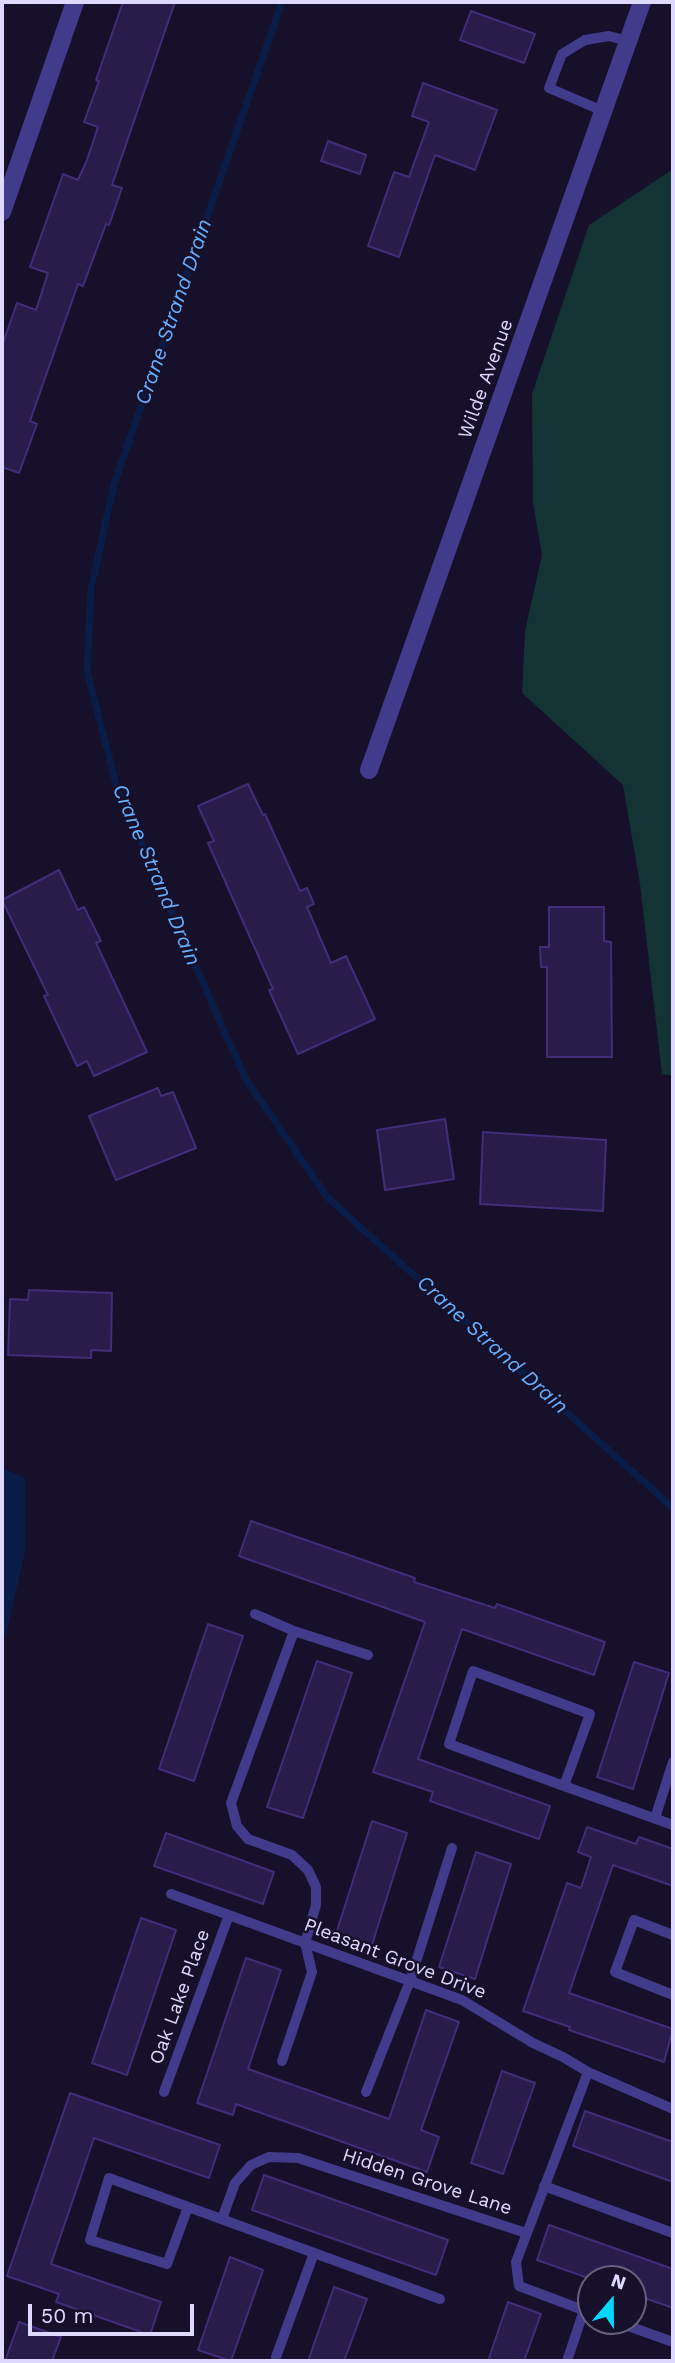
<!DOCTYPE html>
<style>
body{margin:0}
#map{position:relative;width:675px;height:2363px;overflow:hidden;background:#16102a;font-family:"Work Sans",sans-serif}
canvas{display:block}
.frame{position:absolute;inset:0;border:4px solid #e0d9ff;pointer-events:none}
.north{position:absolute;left:577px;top:2265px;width:70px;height:70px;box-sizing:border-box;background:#16102a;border:2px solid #67607f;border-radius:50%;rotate:20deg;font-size:19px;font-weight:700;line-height:28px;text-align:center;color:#e0d9ff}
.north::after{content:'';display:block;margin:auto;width:24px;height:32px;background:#05d7ff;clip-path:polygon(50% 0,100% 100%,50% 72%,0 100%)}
.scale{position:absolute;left:28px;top:2304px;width:166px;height:32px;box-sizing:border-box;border:4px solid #e0d9ff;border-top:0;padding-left:9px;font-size:21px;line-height:24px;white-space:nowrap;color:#e0d9ff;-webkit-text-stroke:5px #16102a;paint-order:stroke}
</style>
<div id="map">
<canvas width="675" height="2363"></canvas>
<div class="frame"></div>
<div class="north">N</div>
<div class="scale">50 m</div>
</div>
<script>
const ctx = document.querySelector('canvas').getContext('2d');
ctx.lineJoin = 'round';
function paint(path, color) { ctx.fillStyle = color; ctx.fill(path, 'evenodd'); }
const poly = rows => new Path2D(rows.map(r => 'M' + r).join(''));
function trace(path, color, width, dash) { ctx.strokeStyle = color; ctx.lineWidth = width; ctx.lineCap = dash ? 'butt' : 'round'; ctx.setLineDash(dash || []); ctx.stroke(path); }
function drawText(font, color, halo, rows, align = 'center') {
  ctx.font = font + ' "Work Sans",sans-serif'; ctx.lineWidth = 5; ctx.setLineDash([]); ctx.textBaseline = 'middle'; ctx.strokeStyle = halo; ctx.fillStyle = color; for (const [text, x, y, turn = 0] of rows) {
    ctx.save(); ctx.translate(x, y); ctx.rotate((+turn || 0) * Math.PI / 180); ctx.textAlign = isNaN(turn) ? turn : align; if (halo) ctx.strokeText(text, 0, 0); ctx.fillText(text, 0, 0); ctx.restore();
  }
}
paint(poly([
 [673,169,673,1076,662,1074,640,884,623,785,522,693,525,631,542,555,533,503,532,394,589,225]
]), '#133334');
paint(poly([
 [2,1468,25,1478,25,1552,6,1635,2,1633]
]), '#0a1d49');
trace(poly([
 [282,2,114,484,91,588,87,671,117,788,245,1078,328,1198,673,1508]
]), '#0a1d49', 7);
const building = poly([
 [123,2,175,2,112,185,122,188,109,225,106,224,83,286,78,284,30,421,37,424,19,473,2,467,2,346,17,303,36,310,48,273,30,267,63,174,78,180,87,160,98,127,84,122,99,81,96,80,123,2],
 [471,11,535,34,524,63,460,40,471,11],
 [423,83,497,110,475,170,435,155,399,257,368,246,394,172,409,177,429,122,412,116,423,83],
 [328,141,366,155,360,174,321,161,328,141],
 [248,784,263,815,265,814,300,891,307,888,314,904,307,907,331,963,346,956,375,1019,298,1054,269,990,273,989,208,843,214,841,198,806,248,784],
 [59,870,78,910,84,907,101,941,96,943,147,1052,94,1076,87,1061,77,1066,44,996,48,995,2,900,59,870],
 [549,907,604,907,604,941,611,942,612,1057,547,1057,547,967,541,967,540,947,549,947,549,907],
 [158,1088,161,1096,173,1092,196,1148,116,1180,89,1116,158,1088],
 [445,1119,454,1179,385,1190,377,1130,445,1119],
 [483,1132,606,1140,603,1211,480,1204,483,1132],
 [29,1290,112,1293,111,1351,91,1350,91,1358,8,1355,10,1299,28,1300,29,1290],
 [251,1521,415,1578,414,1582,495,1608,497,1604,605,1642,594,1675,462,1629,418,1759,550,1806,539,1839,430,1801,433,1792,373,1772,425,1622,239,1556,251,1521],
 [208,1624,243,1636,194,1781,159,1769,208,1624],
 [317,1661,352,1673,303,1818,267,1807,317,1661],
 [634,1662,669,1673,633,1789,597,1777,634,1662],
 [372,1821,407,1833,371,1948,335,1937,372,1821],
 [587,1827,636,1844,639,1837,673,1849,673,1886,613,1865,569,1993,673,2029,664,2062,569,2030,570,2027,523,2011,567,1883,581,1888,591,1857,578,1852,587,1827],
 [166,1833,274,1872,263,1904,154,1866,166,1833],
 [476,1852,511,1864,475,1979,439,1967,476,1852],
 [141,1918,176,1930,127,2075,92,2063,141,1918],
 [246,1958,281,1970,248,2069,389,2119,426,2010,459,2022,421,2130,439,2137,427,2172,236,2104,233,2115,197,2103,246,1958],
 [502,2071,535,2083,503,2174,471,2163,502,2071],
 [70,2093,220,2145,209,2178,94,2138,51,2264,161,2302,150,2335,56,2302,59,2294,7,2276,70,2093],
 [585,2111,673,2142,673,2182,573,2146,585,2111],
 [264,2175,448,2240,436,2275,252,2210,264,2175],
 [549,2225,673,2269,673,2308,633,2294,633,2279,591,2279,537,2260,549,2225],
 [230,2257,263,2270,231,2361,198,2350,230,2257],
 [334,2287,367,2299,344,2361,308,2361,334,2287],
 [508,2302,541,2314,524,2361,488,2361,508,2302],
 [19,2322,61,2337,52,2361,5,2361,19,2322]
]);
paint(building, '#281c4b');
trace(building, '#412d78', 2);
trace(poly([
 [603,111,549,88,562,54,585,40,609,36,628,41],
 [255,1614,294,1631,368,1655],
 [564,1786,590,1714,473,1671,449,1744,564,1786,673,1825],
 [655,1818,673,1762],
 [171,1894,462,2000,533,2043,563,2057,588,2072,673,2109],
 [673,1935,634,1920,615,1972,673,1995],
 [282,2061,312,1972,305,1943,316,1905,316,1887,308,1870,292,1855,248,1839,237,1826,231,1803,294,1631],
 [588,2072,516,2262,519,2286,591,2313],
 [164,2092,229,1915],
 [366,2092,410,1981,452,1848],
 [544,2186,673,2233],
 [188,2207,167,2264,90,2240,109,2178,440,2299],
 [222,2219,235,2183,251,2165,269,2157,298,2158,526,2233],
 [614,2321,673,2342],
 [276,2357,314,2253],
 [567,2361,584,2310]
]), '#423a8a', 10);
trace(poly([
 [2,212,75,2],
 [369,770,642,2]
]), '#423a8a', 18);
drawText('19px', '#e0d9ff', '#16102a', [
 ["Wilde Avenue",486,379,-70],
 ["Pleasant Grove Drive",395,1959,21],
 ["Oak Lake Place",180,1997,-70],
 ["Hidden Grove Lane",427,2182,18]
]);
drawText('italic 21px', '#67afff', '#16102a', [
 ["Crane Strand Drain",174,312,-71],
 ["Crane Strand Drain",156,875,67],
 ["Crane Strand Drain",492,1345,42]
]);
</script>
